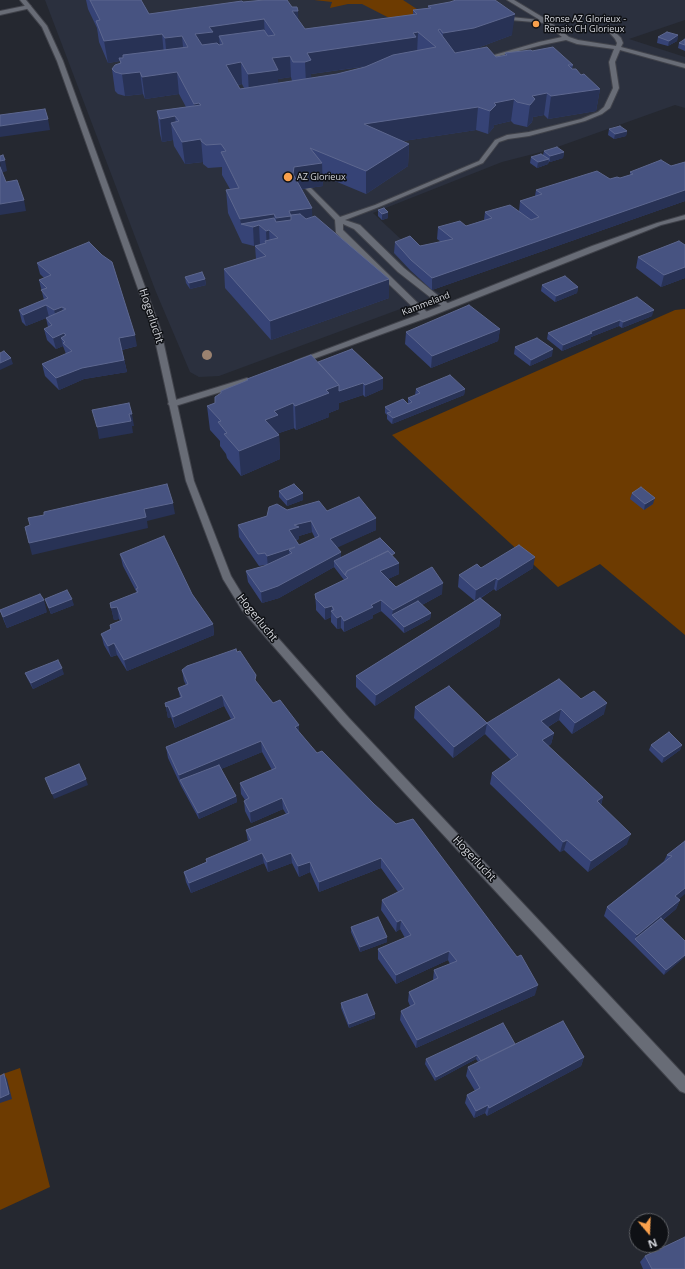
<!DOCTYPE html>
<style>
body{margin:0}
#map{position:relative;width:685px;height:1269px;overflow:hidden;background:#252830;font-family:"Open Sans",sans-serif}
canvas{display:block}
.north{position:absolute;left:629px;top:1213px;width:40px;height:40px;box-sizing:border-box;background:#0f1115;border:1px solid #5e6065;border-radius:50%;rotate:161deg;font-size:11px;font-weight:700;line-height:16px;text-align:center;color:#d4d6dc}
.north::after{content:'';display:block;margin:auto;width:14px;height:18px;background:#f9a04c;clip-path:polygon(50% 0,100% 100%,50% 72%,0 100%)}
</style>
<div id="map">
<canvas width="685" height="1269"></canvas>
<div class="north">N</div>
</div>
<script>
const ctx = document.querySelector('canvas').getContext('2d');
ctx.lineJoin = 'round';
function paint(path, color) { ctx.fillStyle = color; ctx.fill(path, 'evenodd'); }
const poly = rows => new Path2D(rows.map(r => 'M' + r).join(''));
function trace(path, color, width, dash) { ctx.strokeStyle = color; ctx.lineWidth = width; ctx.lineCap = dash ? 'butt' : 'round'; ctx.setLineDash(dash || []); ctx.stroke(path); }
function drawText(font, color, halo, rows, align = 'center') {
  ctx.font = font + ' "Open Sans",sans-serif'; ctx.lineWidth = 3; ctx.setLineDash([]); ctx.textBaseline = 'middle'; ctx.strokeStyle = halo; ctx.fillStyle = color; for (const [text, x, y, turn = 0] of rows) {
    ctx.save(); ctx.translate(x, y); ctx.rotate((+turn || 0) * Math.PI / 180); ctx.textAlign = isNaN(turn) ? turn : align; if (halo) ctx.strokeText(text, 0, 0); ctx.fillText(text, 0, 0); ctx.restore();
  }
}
paint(poly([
 [45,0,685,0,685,20,629,39,685,57,685,108,675,105,549,150,502,162,373,213,406,244,411,271,432,289,441,294,219,376,199,377,190,372,156,292]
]), '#2b303e');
paint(poly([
 [314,0,403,0,432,19,401,24,362,4,348,4,330,8,332,2],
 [685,309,685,635,600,564,558,587,392,435,675,310],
 [20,1068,50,1187,0,1210,0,1075]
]), '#6d3b01');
const lane = poly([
 [507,0,514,0,549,21,569,37,578,40,616,46,617,43,615,39,608,31,613,30,621,38,623,43,621,47,685,64,685,68,620,50,615,62,619,88,610,108,602,114,585,121,529,136,508,139,499,142,483,163,379,207,345,220,360,225,404,268,451,306,447,308,444,308,398,272,354,229,343,224,343,230,430,315,426,317,423,317,336,233,335,220,305,188,310,187,340,217,375,205,479,161,495,140,507,135,529,132,581,119,598,112,604,107,613,88,609,62,614,49,577,44,566,40,542,45,484,60,484,58,539,42,562,37,545,23,499,19,498,18,501,16,540,20,507,0]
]);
const street = poly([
 [29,5,31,6,31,8,0,15,0,11,29,5],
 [685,215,685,219,661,225,598,250,429,317,302,363,296,363,295,361,423,313,592,246,657,223,685,215],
 [247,378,251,381,250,383,172,407,168,404,169,402,247,378]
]);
const secondary = poly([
 [20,0,26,0,47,26,63,61,161,331,194,481,231,576,248,604,349,718,685,1076,685,1093,680,1091,341,724,242,610,223,579,186,481,153,331,57,61,42,27,20,0]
]);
trace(lane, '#41434b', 2);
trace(street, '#41434b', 2);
trace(secondary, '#41434b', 2);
paint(lane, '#686c76');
paint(street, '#686c76');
paint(secondary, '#686c76');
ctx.fillStyle = '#9b8270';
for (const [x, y] of [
 [207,355]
]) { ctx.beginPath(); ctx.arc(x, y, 5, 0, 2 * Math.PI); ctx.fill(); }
paint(poly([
 [86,0,141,0,149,14,243,2,299,21,305,29,413,15,413,10,428,8,428,6,512,35,472,50,455,52,455,53,496,57,505,55,505,53,532,51,573,65,572,69,581,75,600,89,596,111,548,119,544,115,533,117,532,122,527,127,514,124,511,121,494,125,494,127,488,134,476,130,403,141,409,144,408,166,366,194,323,176,323,186,302,189,312,217,389,298,271,340,225,288,224,269,256,259,255,246,260,245,254,246,242,243,228,213,226,190,230,189,222,175,222,167,208,168,203,164,203,162,185,164,174,146,173,140,162,142,160,134,157,111,186,107,179,94,145,99,143,94,125,96,118,94,115,91,112,69,120,64,120,61,108,63,99,42,97,28,88,9],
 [368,66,365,67,337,74,311,78,311,74],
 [291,77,292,81,278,83,278,79],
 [242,84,244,88,240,89,238,85],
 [678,35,677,41,668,46,657,43,658,37],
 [685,39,685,51,678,48,679,43],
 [609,129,627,131,626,136,614,139,608,135],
 [544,151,564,152,563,158,550,162,549,161,548,164,537,168,530,163,531,157,543,155],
 [685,162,685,201,432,290,411,271,394,253,395,242,420,246,441,242,437,239,438,227,466,226,484,220,485,212,519,211,520,201,535,196,536,190,610,179,620,178,630,175,630,172,671,166],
 [378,210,388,212,388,218,382,220,378,216],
 [685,245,685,278,661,287,636,268,638,257],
 [37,263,137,346,122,350,127,372,84,379,59,390,45,376,42,364,66,354,63,346,56,349,47,340,44,329,48,327,46,318,26,326,22,322,19,310,44,300,39,280,44,278,40,274],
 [185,277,205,279,206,285,190,289,186,283],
 [542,285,578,287,577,293,555,302,541,291],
 [652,316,622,328,619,326,591,337,591,339,562,351,547,339,548,333,577,321],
 [500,329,498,341,431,368,405,344,406,332],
 [515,347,552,356,530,366,514,354],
 [318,362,383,389,365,397,363,395,339,403,339,409,329,413,329,417,296,430,294,428,279,433,280,459,241,476,227,458,226,454,220,446,220,441,210,430,207,406,215,403,247,380,247,379],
 [416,389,465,389,464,395,392,424,387,419,387,415,385,413,385,407,408,403,408,398,415,395],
 [279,491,303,493,303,500,287,506,279,497],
 [632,493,653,504,644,510,630,499],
 [287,510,327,511,376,518,376,530,337,547,341,557,395,558,399,563,399,574,388,579,396,587,442,594,422,605,431,613,430,619,404,633,392,621,381,611,373,615,373,618,344,632,341,628,337,629,331,622,331,617,325,620,316,610,316,606,315,594,344,580,334,567,279,598,262,603,248,582,246,571,264,566,266,565,259,566,239,537,238,525],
 [312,532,315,538,299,545,296,540,299,539,299,536],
 [120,554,192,594,213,624,214,635,127,671,117,655,111,657,104,645,101,634,111,629,120,621,119,619,114,620,110,603,137,593,123,566],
 [481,568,533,568,496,591,494,589,481,598,501,615,499,626,375,706,356,687,356,676,475,601,458,587,459,575],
 [45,599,74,605,51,614,47,605],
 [0,611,47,612,7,628,4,621],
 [237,652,256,682,273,703,299,732,317,753,535,995,416,1048,400,1020,401,1011,410,1006,408,1001,409,992,433,980,434,970,450,964,448,960,396,984,378,959,378,949,405,938,400,929,396,932,381,910,382,900,398,892,381,868,319,892,310,872,299,877,292,863,268,872,264,863,191,893,186,882,184,872,206,862,206,859,248,842,246,830,286,814,283,809,251,823,245,811,244,801,245,800,241,794,240,783,272,770,262,752,221,769,236,796,237,802,199,819,181,786,168,758,166,747,231,719,224,706,175,728,171,717,168,718,166,707,180,697,178,688,186,685,184,681,182,670],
 [25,673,64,674,33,689,27,678],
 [581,699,604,714,572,734,559,720,548,727,554,733,551,744,548,746,603,797,601,805,627,844,588,872,564,850,560,852,490,784,492,773,511,760,485,734,487,723],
 [415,707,487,723,485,734,453,758,414,718],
 [651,745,682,745,680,750,662,763,649,750],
 [685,841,679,899,680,900,676,909,663,920,685,941,664,975,633,944,604,916,607,907,664,861,667,855],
 [351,927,387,942,360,952,351,932],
 [341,1003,375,1014,375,1018,349,1028,341,1008],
 [515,1044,584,1057,581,1066,487,1116,485,1113,474,1118,465,1103,467,1095,475,1091,466,1076,468,1067,478,1062,476,1059,435,1081,425,1064,426,1059],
 [645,1256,685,1269,643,1269,640,1262]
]), '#364376');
paint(poly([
 [292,11,298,11,299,32],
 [515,14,512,35,472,50,442,54,443,33],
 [264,19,265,41,223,44,219,36,220,47,197,56,195,34,209,27],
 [418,32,417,54,415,59,311,74,312,82,306,84,305,62,307,53],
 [162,34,164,55,119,58,120,61,108,63,104,41],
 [678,35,677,41,668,46,669,41],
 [182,36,184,58,167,60,165,38],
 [290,56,291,77,278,79,279,92,249,96,248,74,272,58],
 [241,62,242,84,227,87,226,65],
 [140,72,143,94,125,96,122,74],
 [177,72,179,94,145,99,142,77],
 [600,89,596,111,548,119,551,96],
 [547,93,544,115,533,117,532,122,527,127,530,105,532,96],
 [514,99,511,121,494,125,494,127,488,134,490,111,494,103],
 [199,103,202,125,196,126,194,104],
 [478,107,476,130,364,147,364,124],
 [175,116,177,132,171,123,173,140,162,142,160,119],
 [48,119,50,130,0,137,0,126],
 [627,131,626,136,614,139,615,134],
 [201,139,203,162,185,164,182,142],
 [409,144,408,166,366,194,366,171],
 [564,152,563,158,550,162,550,156],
 [549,159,548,164,537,168,538,162],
 [5,160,7,171,1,173,0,161],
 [322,163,323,186,295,190,293,174,294,167],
 [685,190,685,201,432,290,432,278],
 [24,200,26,211,0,215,0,204],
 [312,208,313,231,277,237,276,218,289,211],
 [388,212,388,218,382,220,382,214],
 [274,214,275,235,269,230,270,249,267,251,266,231,259,225,260,245,254,246,253,227,241,224,240,219],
 [685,267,685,278,661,287,664,275],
 [205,279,206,285,190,289,189,283],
 [389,279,389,298,271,340,270,321],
 [578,287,577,293,555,302,556,296],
 [46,305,49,317,26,326,23,315],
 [62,307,65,319,57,321,54,310],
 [654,310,652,316,622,328,623,322],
 [620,320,619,326,591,337,591,339,562,351,563,345,590,332],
 [500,329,498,341,431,368,432,356],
 [64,333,67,345,61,338,63,346,56,349,53,338],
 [135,335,137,346,121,350,119,338],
 [553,349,552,356,530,366,531,360],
 [11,358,13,364,0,370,0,363],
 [124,360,127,372,84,379,59,390,56,378,82,368],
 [383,378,383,389,365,397,365,385],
 [363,383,363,395,339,403,339,409,329,413,329,417,296,430,295,406,326,390,339,385],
 [465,389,464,395,392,424,393,418],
 [293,403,294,428,279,433,280,459,241,476,239,451,265,420,274,411],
 [129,414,132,414,134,426,132,426,133,433,99,439,97,427],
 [303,493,303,500,287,506,287,500],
 [655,498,653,504,644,510,645,504],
 [173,503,175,514,147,521,148,528,32,555,29,543,144,509],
 [376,518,376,530,330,551,330,539],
 [311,521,312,532,299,536,299,539,290,541,289,530,294,525],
 [295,547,292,553,289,550,290,561,268,568,267,556],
 [341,552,341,563,334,561,334,567,279,598,262,603,261,592],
 [535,557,533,568,496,591,498,580],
 [399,563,399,574,380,583,380,571],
 [496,578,494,589,475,601,476,590],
 [443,583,442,594,396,619,392,615,393,610],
 [72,599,74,605,51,614,49,608],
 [44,600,47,612,7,628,3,617],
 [381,600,381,611,373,615,373,618,344,632,344,621,371,605],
 [332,606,331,617,325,620,325,608],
 [117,607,119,619,114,620,111,608],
 [431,613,430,619,404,633,404,627],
 [501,615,499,626,375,706,376,695],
 [341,616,341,628,337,629,337,618],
 [213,624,214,635,127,671,124,660],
 [114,643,117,655,111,657,108,646],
 [62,668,64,674,33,689,31,683],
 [222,695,224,706,175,728,173,717],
 [607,703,604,714,572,734,575,723],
 [168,706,171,717,168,718,166,707],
 [561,709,559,720,539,732,541,721],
 [487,723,485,734,453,758,454,747],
 [299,725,299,736,295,727],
 [554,733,551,744,540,751,542,740],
 [261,741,262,752,183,785,180,780,179,775],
 [682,745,680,750,662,763,664,757],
 [86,779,88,785,54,799,52,794],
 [236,796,237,802,199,819,198,813],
 [603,797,600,808,597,801],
 [282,798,283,809,251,823,250,812],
 [631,834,627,844,588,872,591,861],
 [567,840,564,850,560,852,563,842],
 [262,853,264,863,191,893,189,883],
 [291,853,292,863,268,872,267,862],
 [381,858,381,868,319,892,319,882],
 [310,862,310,872,299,877,298,866],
 [685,888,685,894,671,906,675,896],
 [680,900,676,909,637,941,635,939,637,935],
 [401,920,400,929,396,932,397,922],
 [387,937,387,942,360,952,360,947],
 [449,951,448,960,396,984,396,975],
 [685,955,685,957,664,975,666,970],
 [538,985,535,995,416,1048,417,1040],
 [375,1014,375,1018,349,1028,349,1024],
 [477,1055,476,1059,435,1081,436,1077],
 [584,1057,581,1066,487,1116,489,1108],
 [4,1074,7,1079,12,1099,0,1103,0,1098],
 [488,1105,485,1113,474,1118,476,1111]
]), '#283255');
const building = poly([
 [90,0,141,0,149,14,242,1,243,2,264,0,287,0,292,7,297,7,298,11,292,11,305,29,417,14,413,10,431,8,428,6,450,2,456,0,495,0,515,14,474,28,443,33,440,29,438,30,455,53,487,47,496,57,507,55,505,53,531,50,532,51,553,47,573,65,568,65,572,69,576,69,581,75,584,74,600,89,551,96,547,93,532,96,535,99,530,105,517,102,514,99,494,103,496,105,490,111,478,107,364,124,409,144,366,171,310,148,322,163,294,167,293,174,312,208,289,211,291,216,276,218,274,214,240,219,226,190,239,188,221,152,226,151,221,144,206,145,201,141,201,139,182,142,171,123,179,121,175,116,160,119,157,111,201,105,199,103,194,104,177,72,142,77,140,72,122,74,115,72,112,69,115,65,121,63,119,58,123,58,123,55,188,47,182,36,165,38,162,34,104,41,96,21,100,20,90,0],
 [264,19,275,35,268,36,264,30,219,36,223,44,219,45,217,43,202,45,195,34,213,32,209,27,264,19],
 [418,32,436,47,393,55,365,67,337,74,240,89,226,65,241,62,248,74,278,70,272,58,290,56,293,62,305,62,311,60,307,53,416,37,413,33,418,32],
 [667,32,678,35,669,41,658,37,667,32],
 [685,39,685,45,679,43,685,39],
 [45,109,48,119,0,126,0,115,45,109],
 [620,126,627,131,615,134,609,129,620,126],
 [557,147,564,152,550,156,544,151,557,147],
 [541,154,549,159,538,162,531,157,541,154],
 [3,155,5,160,0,161,0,156,3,155],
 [661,160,671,166,685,162,685,190,432,278,411,260,395,242,410,236,420,246,453,239,438,227,460,221,466,226,492,218,485,212,510,205,531,220,539,217,520,201,542,194,536,190,597,171,610,179,617,177,620,178,633,174,630,172,661,160],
 [0,167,6,182,17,180,24,200,0,204,0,167],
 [384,208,388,212,382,214,378,210,384,208],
 [300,214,306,219,315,216,389,279,270,321,224,269,266,256,255,246,266,243,265,241,278,238,269,230,266,231,259,225,253,227,241,224,274,218,276,222,291,220,291,215,300,214],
 [679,241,685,245,685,267,664,275,638,257,679,241],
 [89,242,102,255,112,262,135,335,119,338,124,360,82,368,56,378,42,364,72,351,63,343,65,342,61,338,66,335,64,333,53,338,44,329,52,325,46,318,66,309,62,307,54,310,46,305,23,315,19,310,48,298,41,290,47,288,39,280,51,275,37,263,89,242],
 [202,272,205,279,189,283,185,277,202,272],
 [565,276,578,287,556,296,542,285,565,276],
 [637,297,654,310,623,322,620,320,590,332,592,333,563,345,548,333,637,297],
 [469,305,500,329,432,356,406,332,469,305],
 [537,338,553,349,531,360,515,347,537,338],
 [352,349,383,378,365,385,363,383,339,391,339,385,318,362,352,349],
 [4,351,11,358,0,363,0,353,4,351],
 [311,355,339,385,326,390,329,393,295,406,293,403,274,411,278,415,265,420,279,435,239,451,224,434,227,433,218,422,221,421,207,406,215,403,215,397,221,393,221,391,248,380,247,379,311,355],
 [450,375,465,389,393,418,387,413,391,412,385,407,403,399,408,404,412,402,408,398,420,393,416,389,450,375],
 [129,403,132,414,129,414,131,421,97,427,92,410,129,403],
 [167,484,173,503,144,509,146,517,29,543,25,527,30,525,28,518,44,515,44,512,167,484],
 [294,484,303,493,287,500,279,491,294,484],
 [641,487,655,498,645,504,632,493,641,487],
 [359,497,376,518,330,539,341,552,278,586,261,592,246,571,264,566,292,553,289,550,295,547,267,556,265,553,258,554,238,525,267,516,269,507,277,504,287,510,319,501,327,511,359,497],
 [311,521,319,536,299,545,289,530,299,527,294,525,311,521],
 [164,536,192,594,213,624,124,660,114,643,108,646,101,634,111,629,110,625,122,620,117,607,111,608,110,603,138,592,136,589,138,588,120,554,164,536],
 [380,538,395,553,392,555,388,551,347,571,345,575,334,561,380,538],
 [519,545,535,557,498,580,496,578,476,590,459,575,477,564,481,568,519,545],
 [388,551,399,563,380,571,396,587,432,567,443,583,393,610,381,600,371,605,373,607,344,621,341,616,337,618,331,611,334,610,332,606,325,608,316,599,315,594,348,578,345,575,347,571,388,551],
 [67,590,72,599,49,608,45,599,67,590],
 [40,594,44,600,3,617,0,610,40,594],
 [480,598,501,615,376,695,356,676,480,598],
 [418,601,431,613,404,627,392,615,418,601],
 [236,649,237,652,240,651,256,675,255,680,273,703,280,700,299,725,295,727,317,753,322,751,374,804,396,824,413,819,517,957,521,955,538,985,417,1040,401,1011,415,1004,409,992,438,978,434,970,457,961,449,951,396,975,378,949,411,935,401,920,397,922,382,900,404,889,381,858,319,882,310,862,298,866,291,853,267,862,262,853,189,883,184,872,207,862,206,859,251,840,246,830,289,813,282,798,250,812,244,801,249,798,240,783,276,768,261,741,179,775,166,747,235,718,222,695,173,717,168,706,166,707,165,703,182,697,178,688,188,684,182,670,187,666,236,649],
 [58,660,62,668,31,683,25,673,58,660],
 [559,679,581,699,594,691,607,703,575,723,561,709,541,721,554,733,542,740,603,797,597,801,631,834,591,861,567,840,563,842,492,773,518,755,487,723,559,679],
 [449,686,487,723,454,747,415,707,449,686],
 [669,732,682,745,664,757,651,745,669,732],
 [79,764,86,779,52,794,45,778,79,764],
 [219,765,236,796,198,813,180,780,219,765],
 [685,841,685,888,675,896,680,900,637,935,607,907,672,856,667,855,685,841],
 [378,917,387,937,360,947,351,927,378,917],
 [661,918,685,941,685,955,666,970,635,939,661,918],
 [367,994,375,1014,349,1024,341,1003,367,994],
 [563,1021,584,1057,489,1108,488,1105,476,1111,467,1095,480,1088,468,1067,563,1021],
 [503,1023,515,1044,481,1061,477,1055,436,1077,426,1059,503,1023],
 [4,1074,9,1094,0,1098,0,1076,4,1074],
 [685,1237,685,1269,652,1269,645,1256,685,1237]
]);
paint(building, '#475381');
trace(building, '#5d678f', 1);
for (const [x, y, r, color] of [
 [536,24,4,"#f9a04c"],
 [288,177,5,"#f9a04c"]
]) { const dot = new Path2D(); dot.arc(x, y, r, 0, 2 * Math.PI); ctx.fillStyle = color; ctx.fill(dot); trace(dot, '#0f1115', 1.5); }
drawText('9px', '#d4d6dc', '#0f1115', [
 ["Ronse AZ Glorieux -",544,19],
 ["Renaix CH Glorieux",544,29],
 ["AZ Glorieux",297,177]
], 'left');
drawText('9px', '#d4d6dc', '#0f1115', [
 ["Kammeland",426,304,-21]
]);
drawText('11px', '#d4d6dc', '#0f1115', [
 ["Hogerlucht",151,316,72],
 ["Hogerlucht",257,618,51],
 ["Hogerlucht",474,859,47]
]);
</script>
